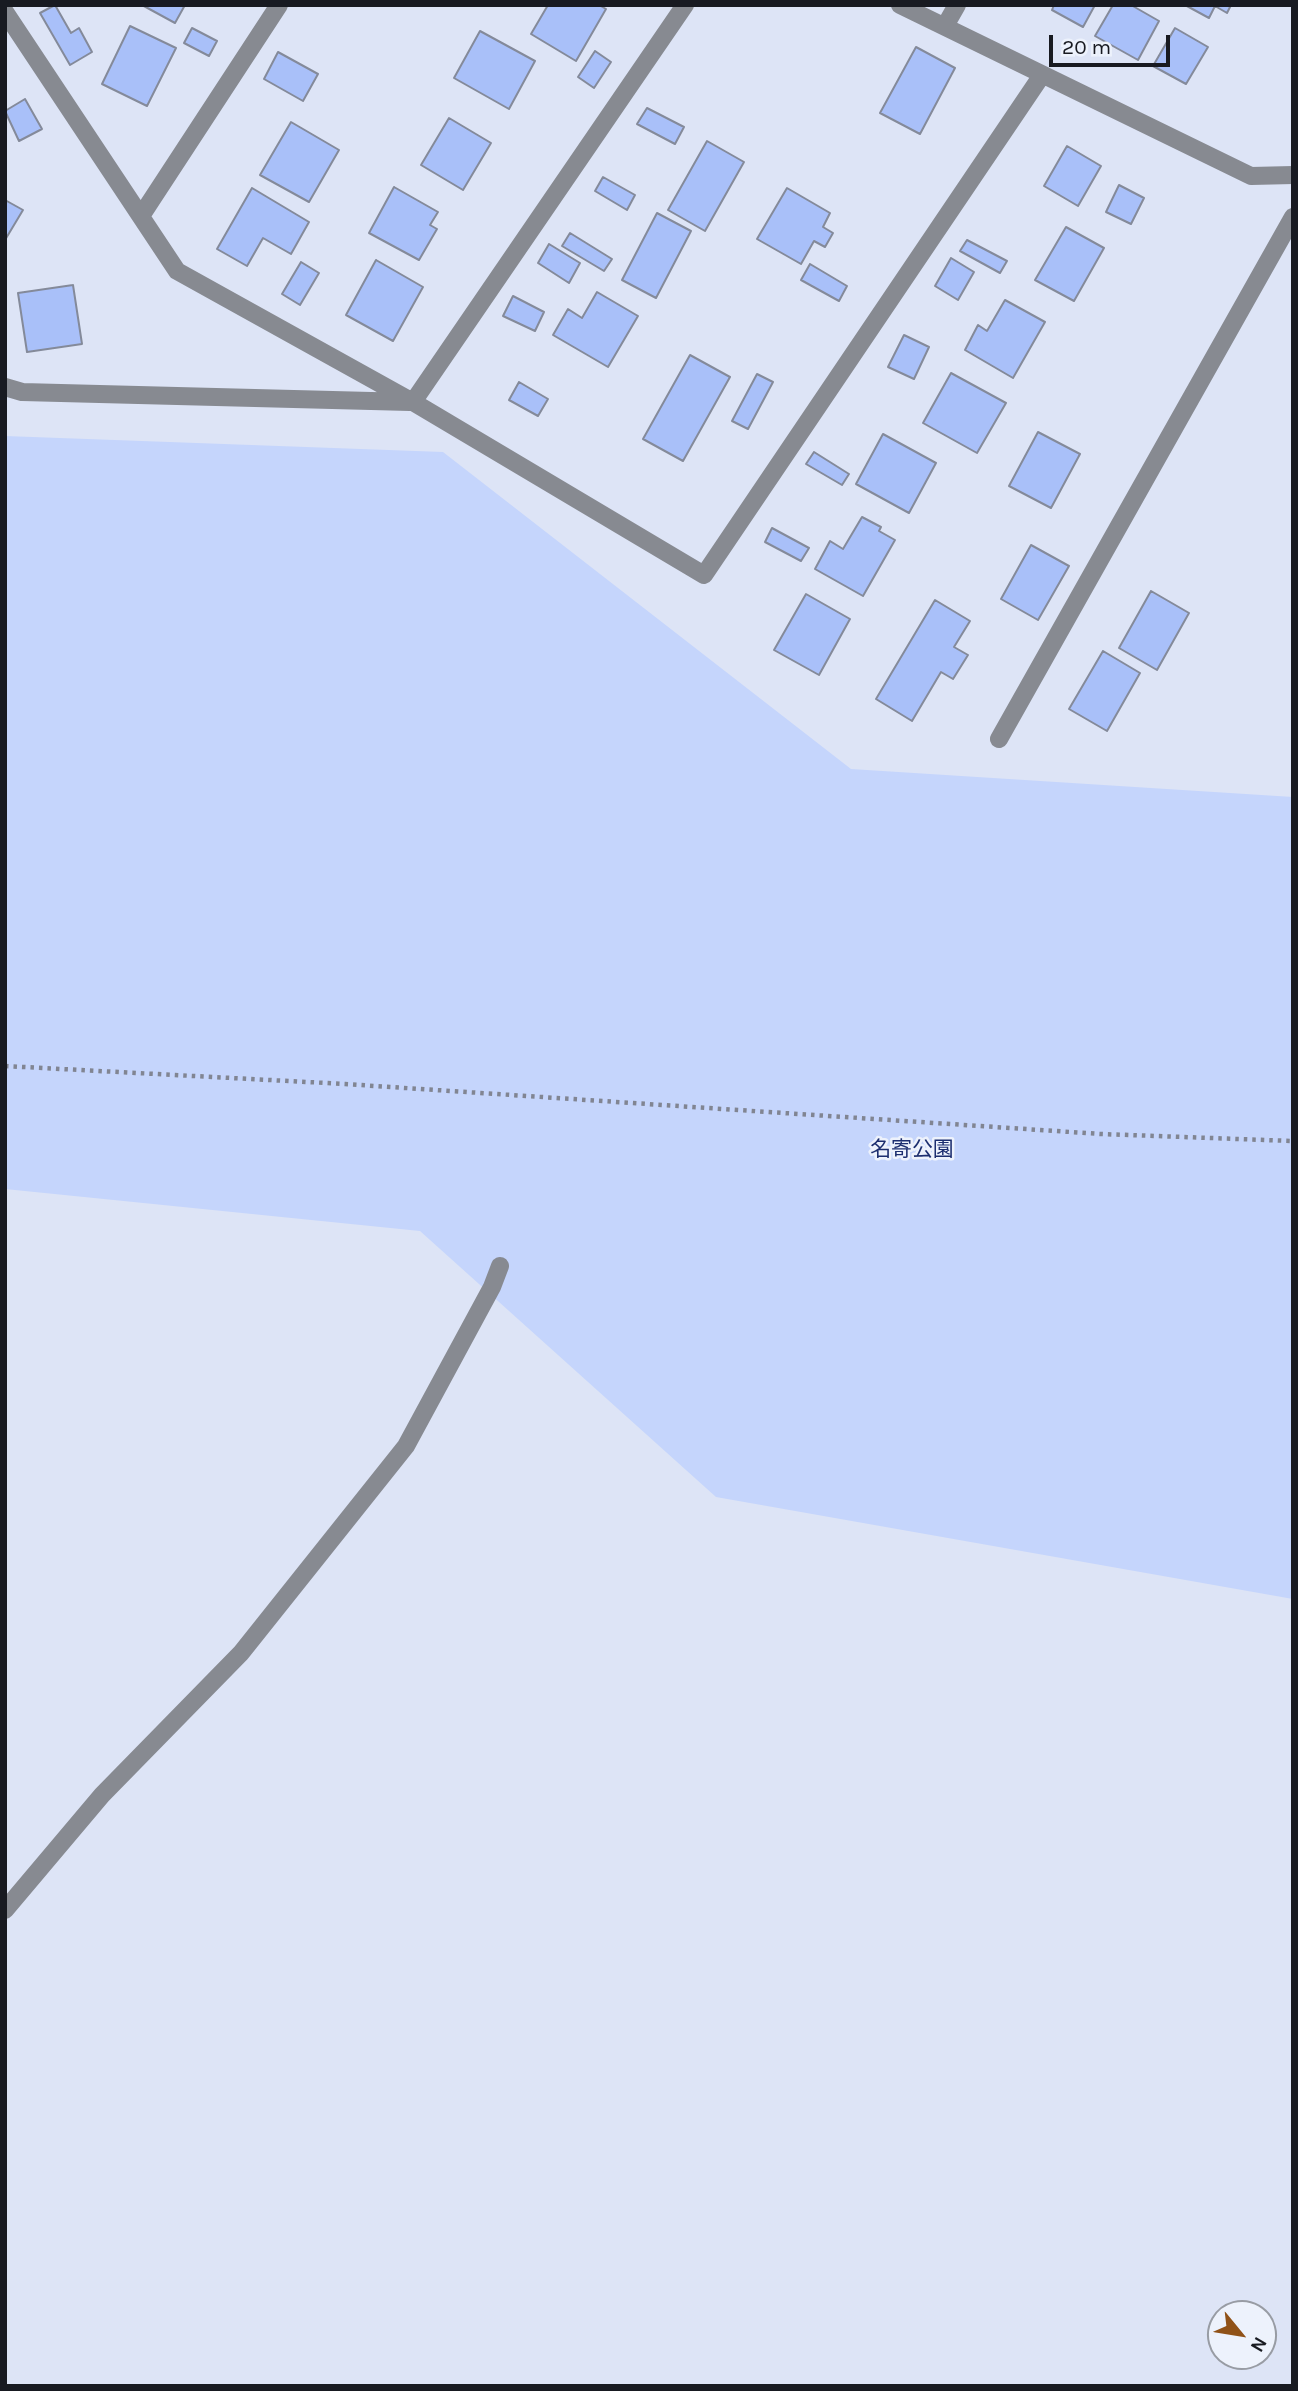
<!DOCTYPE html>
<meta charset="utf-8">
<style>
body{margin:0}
#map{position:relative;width:1298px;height:2391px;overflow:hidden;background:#dde4f6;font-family:Karla,sans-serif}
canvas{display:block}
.frame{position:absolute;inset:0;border:7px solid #181a21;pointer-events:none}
.north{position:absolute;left:1207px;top:2300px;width:70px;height:70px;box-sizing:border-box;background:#edf2fc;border:2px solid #989ca4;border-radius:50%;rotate:120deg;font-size:19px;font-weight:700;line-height:28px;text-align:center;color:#181a21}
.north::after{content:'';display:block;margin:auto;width:24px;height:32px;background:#905218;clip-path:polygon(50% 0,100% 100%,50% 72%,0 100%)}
.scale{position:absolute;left:1049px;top:35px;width:121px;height:32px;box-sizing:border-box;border:4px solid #181a21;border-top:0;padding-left:9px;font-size:21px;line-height:24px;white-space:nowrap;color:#181a21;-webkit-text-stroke:5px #edf2fc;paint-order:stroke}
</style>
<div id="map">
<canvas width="1298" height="2391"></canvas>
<div class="frame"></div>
<div class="north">N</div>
<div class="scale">20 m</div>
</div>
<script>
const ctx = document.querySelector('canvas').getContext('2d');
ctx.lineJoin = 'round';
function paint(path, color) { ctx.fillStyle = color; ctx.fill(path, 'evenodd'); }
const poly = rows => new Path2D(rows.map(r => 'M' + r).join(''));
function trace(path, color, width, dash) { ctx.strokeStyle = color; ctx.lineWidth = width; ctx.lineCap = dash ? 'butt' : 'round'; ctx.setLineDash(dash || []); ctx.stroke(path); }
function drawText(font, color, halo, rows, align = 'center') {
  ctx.font = font + ' Karla,"Noto Sans JP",sans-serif'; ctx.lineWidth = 5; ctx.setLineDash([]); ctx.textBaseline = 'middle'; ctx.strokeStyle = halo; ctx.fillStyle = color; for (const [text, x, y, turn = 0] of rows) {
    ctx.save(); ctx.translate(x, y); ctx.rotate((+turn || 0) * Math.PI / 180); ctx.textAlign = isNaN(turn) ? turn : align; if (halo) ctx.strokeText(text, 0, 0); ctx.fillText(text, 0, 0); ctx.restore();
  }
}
paint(poly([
 [5,436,443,452,851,769,1293,797,1293,1599,716,1497,420,1231,5,1189]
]), '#c5d5fc');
const building = poly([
 [55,5,71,33,79,28,92,52,70,65,40,13,55,5],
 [142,5,185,5,175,23,142,5],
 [548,5,599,5,606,9,576,61,531,34,548,5],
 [1054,5,1095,5,1083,27,1052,10,1054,5],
 [1113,5,1131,5,1159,21,1138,60,1095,36,1113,5],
 [1185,5,1231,5,1227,13,1215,6,1209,18,1185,5],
 [130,26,176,48,147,106,102,84,130,26],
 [192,28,217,41,209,56,184,43,192,28],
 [1175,28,1208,47,1186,84,1153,66,1175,28],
 [480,31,535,61,509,109,454,78,480,31],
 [916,47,955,68,920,134,880,113,916,47],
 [595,51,611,62,594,88,578,77,595,51],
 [278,52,318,74,303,101,264,79,278,52],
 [25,99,42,129,19,141,5,111,25,99],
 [647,108,684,127,675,144,637,124,647,108],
 [449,118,491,143,463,190,421,165,449,118],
 [291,122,339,150,309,202,260,175,291,122],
 [707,141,744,162,705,231,668,210,707,141],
 [1067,146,1101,166,1078,206,1044,186,1067,146],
 [603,177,635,195,627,210,595,191,603,177],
 [1119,185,1144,198,1131,224,1106,212,1119,185],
 [394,187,438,212,430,225,437,229,419,260,369,233,394,187],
 [252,188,309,222,291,254,263,238,247,266,217,249,252,188],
 [787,188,830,213,823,227,833,233,825,247,814,241,801,264,757,239,787,188],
 [5,200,23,210,5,240,5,200],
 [657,213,691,231,656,298,622,280,657,213],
 [1066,227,1104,248,1074,301,1035,280,1066,227],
 [570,233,612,259,604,271,562,246,570,233],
 [967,240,1007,261,1000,273,960,251,967,240],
 [549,244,580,263,569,283,538,263,549,244],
 [951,258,974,272,958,300,935,286,951,258],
 [376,260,423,287,393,341,346,315,376,260],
 [301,262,319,273,300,305,282,294,301,262],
 [810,264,847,286,839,301,801,280,810,264],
 [73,285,82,344,27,352,18,293,73,285],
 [597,292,638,316,608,367,553,335,568,309,582,318,597,292],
 [513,296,544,312,535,331,503,316,513,296],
 [1005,300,1045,322,1013,378,965,350,978,325,987,331,1005,300],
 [904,335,929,347,914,379,888,367,904,335],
 [690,355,730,377,683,461,643,439,690,355],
 [951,373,1006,403,977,453,923,423,951,373],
 [757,374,773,382,748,429,732,421,757,374],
 [519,382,548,399,538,416,509,400,519,382],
 [1038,432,1080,454,1051,508,1009,486,1038,432],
 [883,434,936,463,909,513,856,484,883,434],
 [814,452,849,474,842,485,806,464,814,452],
 [862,517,881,527,879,531,895,540,863,596,815,569,830,541,843,549,862,517],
 [772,528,809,548,801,561,765,542,772,528],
 [1031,545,1069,566,1038,620,1001,599,1031,545],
 [1151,591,1189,613,1157,670,1119,648,1151,591],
 [806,594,850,619,819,675,774,650,806,594],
 [935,600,970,621,954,647,968,655,953,679,941,672,912,721,876,699,935,600],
 [1103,651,1140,673,1107,731,1069,709,1103,651]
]);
paint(building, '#a9c0f9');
trace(building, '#848a9a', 2);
trace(poly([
 [5,1066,345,1084,1101,1134,1293,1141]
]), '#818592', 4.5, [3.5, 5]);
trace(poly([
 [900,5,1251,176,1293,175],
 [5,12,177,271,413,402,704,575,1042,75],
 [945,26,957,5],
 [141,216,279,5],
 [5,387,22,392,410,402],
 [413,402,685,5],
 [999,739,1293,217],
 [5,1910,102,1795,241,1653,406,1446,492,1287,500,1266]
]), '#878a91', 18);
drawText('21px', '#1c2e6f', '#edf2fc', [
 ["名寄公園",912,1150]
]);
</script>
